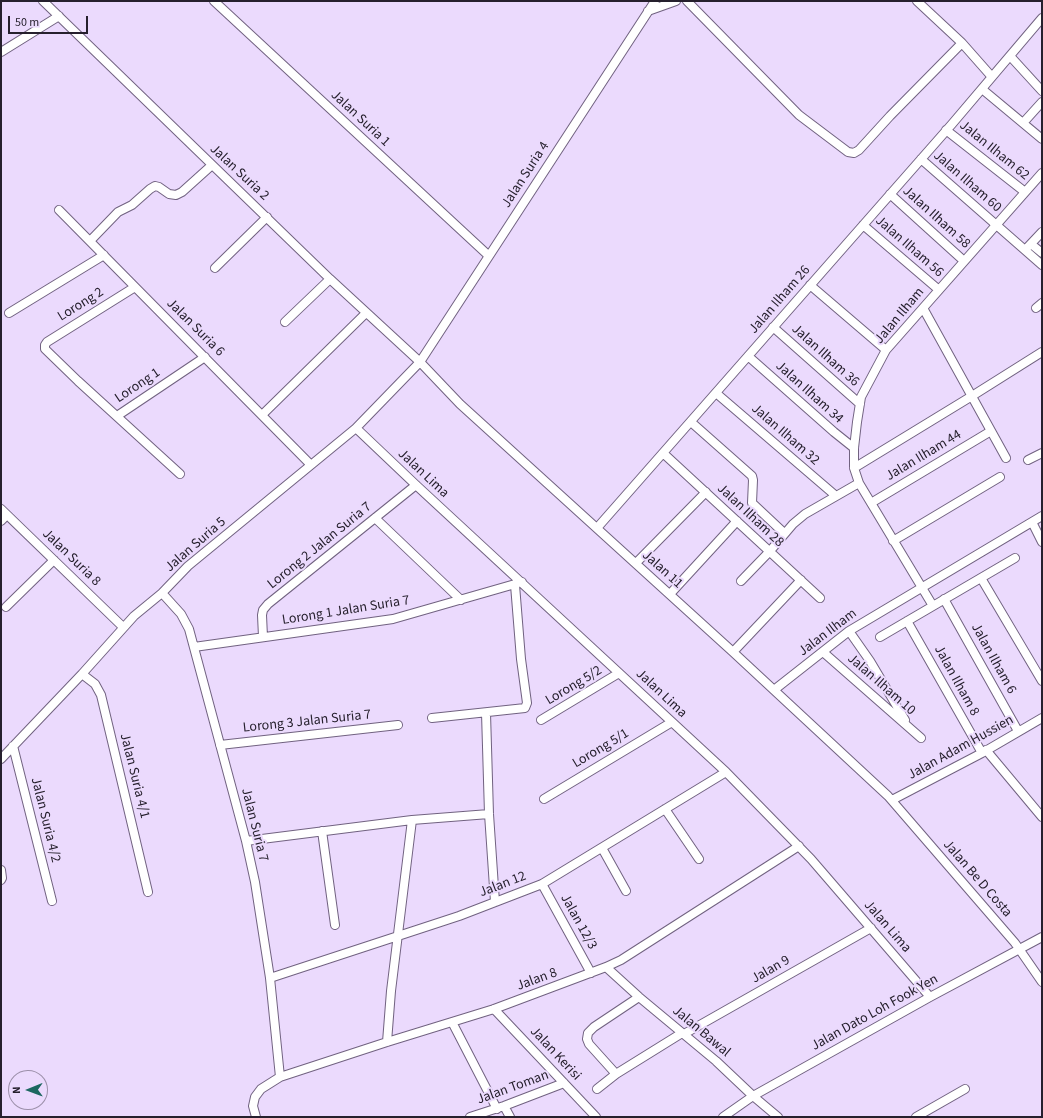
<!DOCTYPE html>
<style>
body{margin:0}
#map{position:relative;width:1043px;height:1118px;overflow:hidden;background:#ebdafd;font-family:"Source Sans 3",sans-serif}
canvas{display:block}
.frame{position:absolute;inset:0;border:2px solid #26202d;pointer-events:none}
.north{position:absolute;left:8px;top:1070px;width:40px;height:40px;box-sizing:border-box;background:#ebdafd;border:1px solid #9c90aa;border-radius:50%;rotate:269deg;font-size:11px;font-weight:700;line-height:16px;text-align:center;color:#26202d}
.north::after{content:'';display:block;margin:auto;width:14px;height:18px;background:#1c6760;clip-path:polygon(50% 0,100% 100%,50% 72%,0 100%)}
.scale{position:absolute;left:8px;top:16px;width:80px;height:18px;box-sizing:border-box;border:2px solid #26202d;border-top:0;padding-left:5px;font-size:12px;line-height:14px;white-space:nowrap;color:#26202d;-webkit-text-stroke:3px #ebdafd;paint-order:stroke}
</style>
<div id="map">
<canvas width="1043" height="1118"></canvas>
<div class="frame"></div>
<div class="north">N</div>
<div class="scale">50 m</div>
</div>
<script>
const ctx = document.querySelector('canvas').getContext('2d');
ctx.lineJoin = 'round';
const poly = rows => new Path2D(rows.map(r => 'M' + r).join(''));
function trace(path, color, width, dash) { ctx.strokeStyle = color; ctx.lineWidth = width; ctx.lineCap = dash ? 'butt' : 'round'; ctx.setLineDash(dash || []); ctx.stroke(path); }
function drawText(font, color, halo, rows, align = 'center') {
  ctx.font = font + ' "Source Sans 3",sans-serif'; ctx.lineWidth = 4; ctx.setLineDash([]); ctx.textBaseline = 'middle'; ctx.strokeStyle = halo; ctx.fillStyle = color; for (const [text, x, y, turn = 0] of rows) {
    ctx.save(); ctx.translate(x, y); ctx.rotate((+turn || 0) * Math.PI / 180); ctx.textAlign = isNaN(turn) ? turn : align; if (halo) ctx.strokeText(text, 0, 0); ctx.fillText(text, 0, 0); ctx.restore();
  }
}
const street = poly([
 [43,1,330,279,420,362,460,404,733,652,888,796,1015,943,1042,982],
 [214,1,489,256],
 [687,1,799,115,848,152,854,153,859,150,890,116,962,43],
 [917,1,962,43,992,77],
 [648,11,676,1],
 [1,52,59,16],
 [1010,56,1042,91],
 [982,89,1042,139],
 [1023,123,1042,102],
 [946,130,1025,192],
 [921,159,1042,265],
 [890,194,964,261],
 [59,210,311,465],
 [863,225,939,290],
 [90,241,118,212,132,205,150,189,155,186,159,187,169,194,176,195,182,192,212,165],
 [1031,244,1042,253],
 [1025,250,1042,232],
 [215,268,267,217],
 [810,285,886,350],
 [135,287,47,342,45,345,45,349,78,381,180,474],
 [923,308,1006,458],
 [1036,308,1042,303],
 [9,313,104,255],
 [285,322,330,279],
 [773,327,860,404],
 [748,356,834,432,854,448],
 [716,393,836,496],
 [262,415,366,313],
 [117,416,205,357],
 [691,422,752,476,753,480,752,503,784,533],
 [356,428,416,485,726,772,811,859,930,997],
 [663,453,820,598],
 [1028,460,1042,453],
 [854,468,972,396,1042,352],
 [871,503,991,431],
 [1,509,123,627],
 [375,518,461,600],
 [1,521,7,515],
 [1032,522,1042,542],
 [597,528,952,124,1042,18],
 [893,541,1000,477],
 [636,563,706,492],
 [981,578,1042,681],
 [741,581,770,551,793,524,805,514,859,483],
 [162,593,181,614,189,629,246,841,255,882,270,978,280,1077],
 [670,594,737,521],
 [944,599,1018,731],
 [933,606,859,483,854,468,854,448,857,422,861,397,886,350,1042,173],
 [6,607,54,560],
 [907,621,982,753],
 [849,631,870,661,905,720],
 [263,637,262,615,263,610,268,604,416,485],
 [880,637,1015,558],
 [194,647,393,619,522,582],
 [733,652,801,580],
 [823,652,921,738],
 [82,674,95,684,101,695,148,892],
 [774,690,849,631,1042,516],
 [486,713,489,814,495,902],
 [432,718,525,708,527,703,521,659,515,585],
 [541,720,619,673],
 [220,745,398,725],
 [13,746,52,901],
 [986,750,1042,817],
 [1,759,82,674,134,616,162,593,188,566,356,428,420,362,655,1],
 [544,799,672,722],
 [892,800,982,753,1042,718],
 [665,809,699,859],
 [322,831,335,925],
 [246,841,412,820,489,814],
 [602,848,626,891],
 [1,870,2,878,1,880],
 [542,884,591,973],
 [606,967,639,997,716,1061,753,1096,778,1117],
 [270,978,459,916,542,884,726,772],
 [494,1009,596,1117],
 [452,1022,497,1109],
 [684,1034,871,928],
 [387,1042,391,991,412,820],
 [616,1074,589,1044,587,1039,588,1033,594,1027,639,997],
 [597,1089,616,1074,682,1033],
 [504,1106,510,1117],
 [256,1117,253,1106,255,1097,261,1089,280,1077,387,1042,494,1009,606,967,621,960,799,846],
 [470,1117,504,1106,564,1083],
 [723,1117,753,1096,930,997,1042,937],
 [916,1117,965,1089]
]);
trace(street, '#716280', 10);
trace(street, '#fff', 8);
drawText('14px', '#26202d', '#ebdafd', [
 ["Jalan Suria 1",360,119,43],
 ["Jalan Ilham 62",994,151,39],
 ["Jalan Suria 2",239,173,43],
 ["Jalan Suria 4",526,175,-57],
 ["Jalan Ilham 60",967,182,41],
 ["Jalan Ilham 58",936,218,42],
 ["Jalan Ilham 56",909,247,41],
 ["Jalan Ilham 26",780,300,-49],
 ["Lorong 2",81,305,-32],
 ["Jalan Ilham",900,316,-50],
 ["Jalan Suria 6",195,328,45],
 ["Jalan Ilham 36",825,356,42],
 ["Lorong 1",138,386,-34],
 ["Jalan Ilham 34",809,393,42],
 ["Jalan Ilham 32",785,435,41],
 ["Jalan Ilham 44",924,456,-31],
 ["Jalan Lima",423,474,43],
 ["Jalan Ilham 28",750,516,43],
 ["Jalan Suria 5",196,545,-41],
 ["Lorong 2 Jalan Suria 7",320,546,-39],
 ["Jalan Suria 8",71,558,44],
 ["Jalan 11",662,570,42],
 ["Lorong 1 Jalan Suria 7",346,611,-9],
 ["Jalan Ilham",828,633,-37],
 ["Jalan Ilham 6",993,659,61],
 ["Jalan Ilham 8",956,681,61],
 ["Jalan Ilham 10",881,685,41],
 ["Lorong 5/2",574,686,-31],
 ["Jalan Lima",661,694,43],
 ["Lorong 3 Jalan Suria 7",307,722,-6],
 ["Jalan Adam Hussien",961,748,-29],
 ["Lorong 5/1",601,749,-31],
 ["Jalan Suria 4/1",134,776,76],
 ["Jalan Suria 4/2",45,820,76],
 ["Jalan Suria 7",254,825,76],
 ["Jalan Be D Costa",977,879,49],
 ["Jalan 12",503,885,-21],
 ["Jalan 12/3",578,922,61],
 ["Jalan Lima",887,927,49],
 ["Jalan 9",771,970,-30],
 ["Jalan 8",537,980,-20],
 ["Jalan Dato Loh Fook Yen",875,1013,-29],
 ["Jalan Bawal",701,1032,40],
 ["Jalan Kerisi",555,1054,47],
 ["Jalan Toman",513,1088,-20]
]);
</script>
